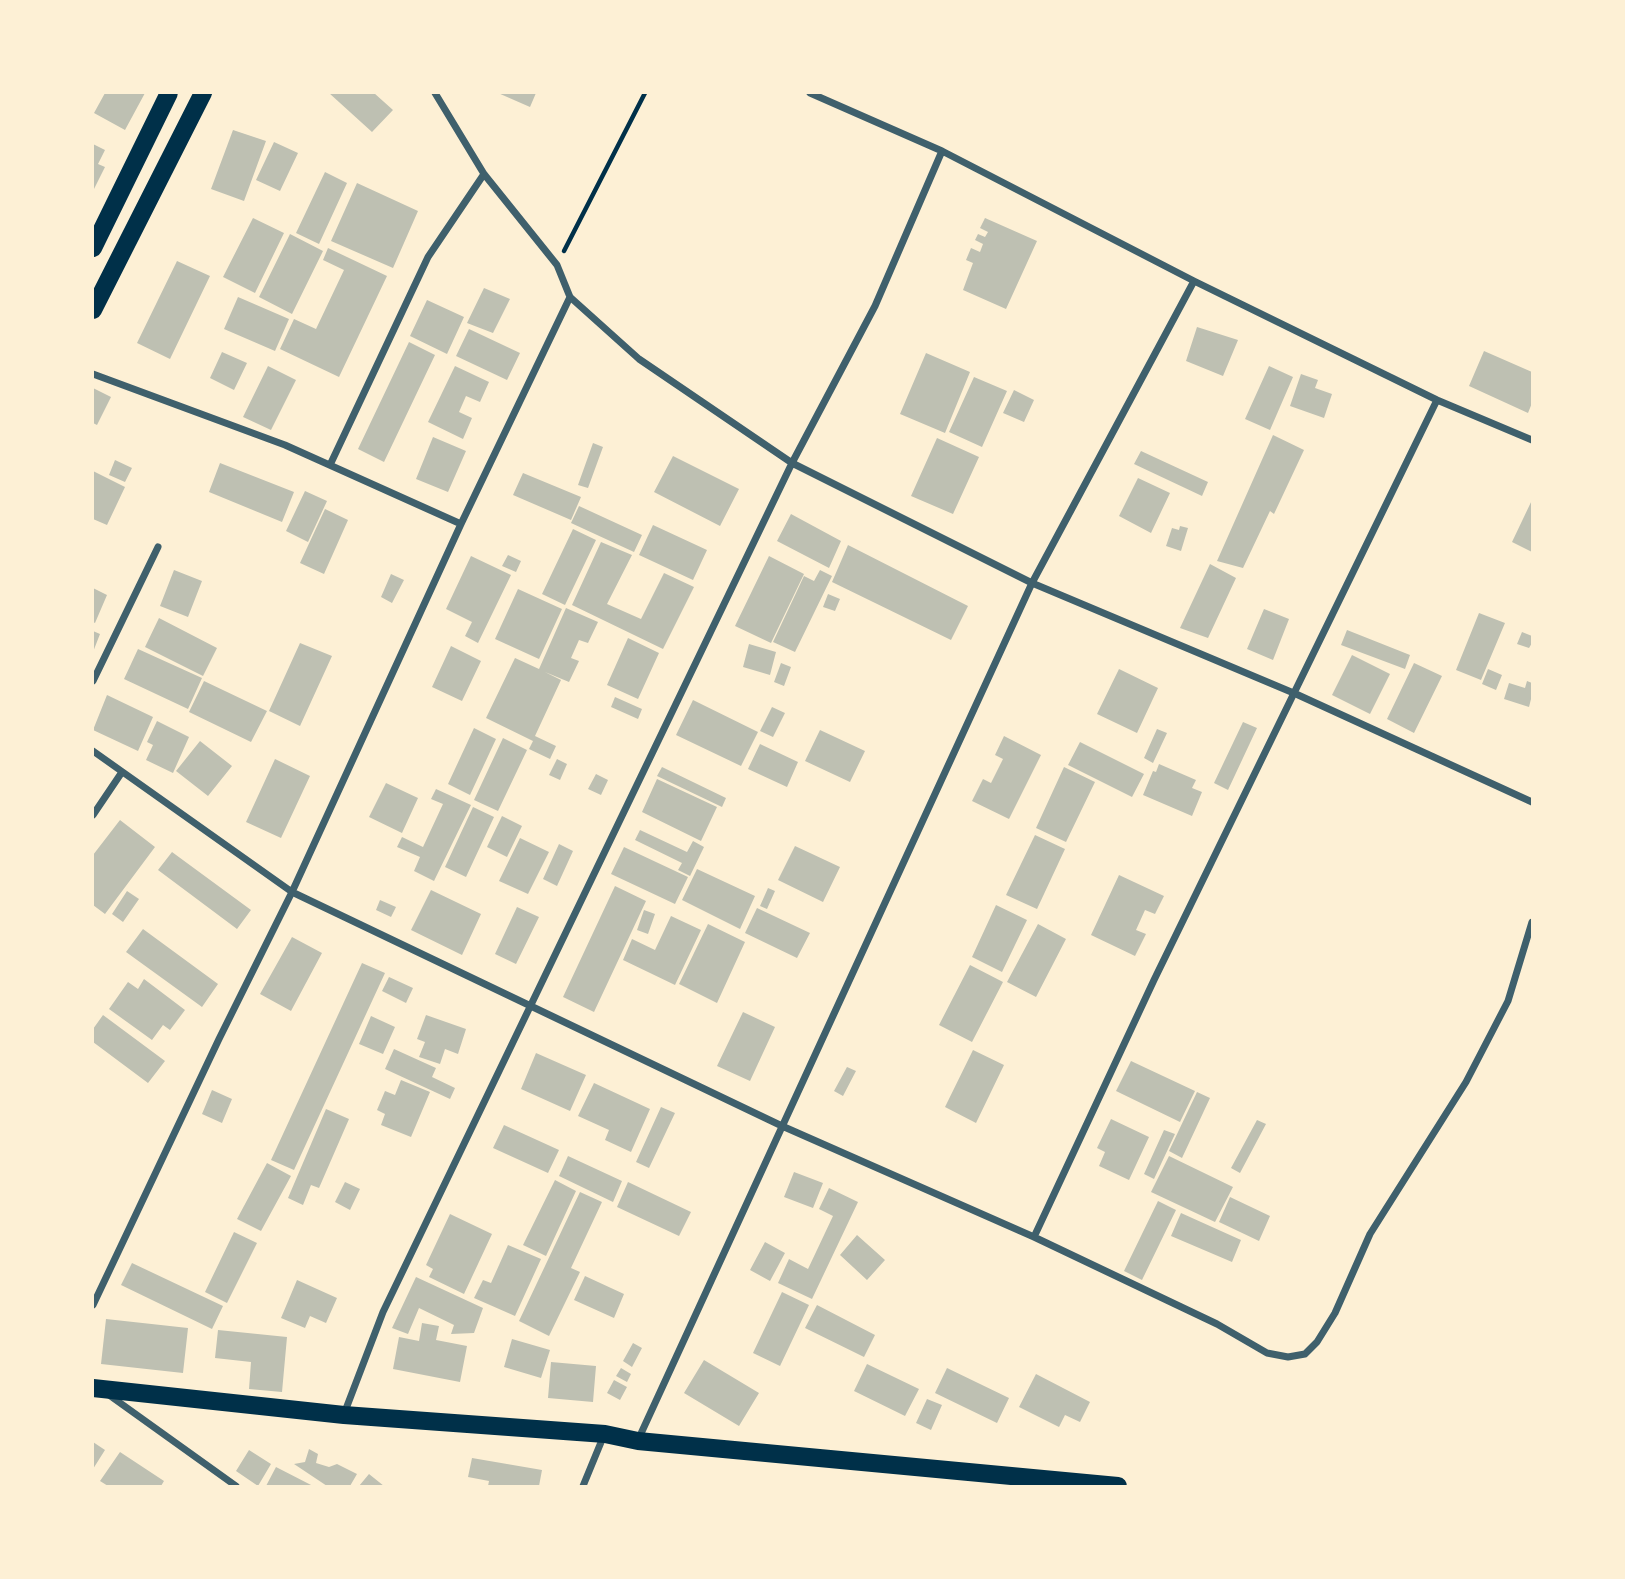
<!DOCTYPE html>
<style>
body{margin:0}
#map{position:relative;width:1625px;height:1579px;overflow:hidden;background:#fdf0d5;font-family:Karla,sans-serif}
canvas{display:block}
.frame{position:absolute;inset:0;border:94px solid #fdf0d5;pointer-events:none}
</style>
<div id="map">
<canvas width="1625" height="1579"></canvas>
<div class="frame"></div>
</div>
<script>
const ctx = document.querySelector('canvas').getContext('2d');
ctx.lineJoin = 'round';
function paint(path, color) { ctx.fillStyle = color; ctx.fill(path, 'evenodd'); }
const poly = rows => new Path2D(rows.map(r => 'M' + r).join(''));
function trace(path, color, width, dash) { ctx.strokeStyle = color; ctx.lineWidth = width; ctx.lineCap = dash ? 'butt' : 'round'; ctx.setLineDash(dash || []); ctx.stroke(path); }
paint(poly([
 [105,93,145,93,125,130,94,113],
 [329,93,374,93,393,110,372,132],
 [498,93,536,93,530,107],
 [233,130,266,141,244,201,211,189],
 [274,142,298,153,280,191,256,180],
 [93,144,105,150,98,164,105,167,93,191],
 [325,172,347,183,319,244,296,233],
 [357,183,418,211,393,268,331,241],
 [253,218,284,233,255,293,223,277],
 [985,218,1037,241,1006,309,963,290,973,263,966,260,971,248,980,252,983,244,975,240,978,234,985,237,988,232,980,228],
 [290,234,323,251,292,314,259,297],
 [328,248,387,276,339,377,280,349,294,319,316,329,344,270,323,260],
 [177,261,210,276,170,359,137,343],
 [484,288,510,299,493,333,467,323],
 [238,297,289,319,275,351,224,329],
 [427,300,464,317,447,354,410,336],
 [1197,327,1238,340,1223,376,1186,361],
 [469,329,520,353,507,380,456,356],
 [409,342,435,355,384,462,358,449],
 [1484,351,1532,372,1532,403,1528,413,1469,386],
 [222,352,247,363,234,390,210,378],
 [926,353,970,372,945,433,900,414],
 [268,366,296,380,271,430,243,417],
 [455,366,489,382,480,402,466,396,459,412,472,418,463,439,428,422],
 [1269,366,1293,377,1270,430,1245,419],
 [1301,374,1318,380,1315,388,1332,394,1324,418,1290,406],
 [974,377,1007,391,982,447,949,432],
 [93,388,111,397,97,425,93,423],
 [1014,390,1034,400,1024,422,1003,413],
 [1273,435,1304,450,1274,514,1270,511,1243,568,1217,561],
 [433,437,466,451,448,492,416,479],
 [937,438,979,457,953,514,911,496],
 [593,443,603,447,588,488,578,485],
 [1141,451,1208,482,1202,496,1134,464],
 [673,456,739,489,720,526,654,492],
 [115,460,132,468,125,482,109,475],
 [220,463,294,492,282,522,209,492],
 [93,471,125,487,107,525,93,519],
 [523,473,581,497,571,520,513,495],
 [1138,478,1170,493,1151,533,1119,516],
 [305,491,327,501,308,542,286,531],
 [1532,500,1532,552,1512,542],
 [579,506,642,535,634,552,571,523],
 [325,509,348,520,324,574,300,563],
 [791,514,841,541,829,568,777,541],
 [653,525,707,550,693,580,639,555],
 [1180,526,1188,528,1181,551,1166,546,1172,528,1179,530],
 [573,529,596,540,565,605,542,594],
 [601,542,632,555,607,604,641,619,664,573,694,587,663,649,572,605],
 [848,545,968,606,951,640,832,582],
 [508,555,521,561,516,572,502,566],
 [471,556,511,575,478,643,465,636,472,622,446,609],
 [769,556,804,574,771,643,735,626],
 [1210,564,1236,578,1208,638,1180,628],
 [174,570,202,581,188,617,160,606],
 [820,570,832,576,795,652,773,642,804,576,814,581],
 [391,574,404,580,392,603,381,597],
 [93,588,107,595,95,623,93,622],
 [518,589,562,609,539,659,495,639],
 [828,594,840,599,835,611,823,607],
 [566,608,598,622,588,643,579,640,571,658,579,661,569,682,545,672,561,680,535,736,556,746,550,759,529,749,533,741,486,718,515,658,539,669],
 [1264,609,1289,619,1273,660,1247,649],
 [1479,613,1505,623,1481,680,1456,670],
 [159,618,217,648,203,676,145,647],
 [1347,630,1410,655,1405,669,1341,645],
 [93,631,100,634,93,652],
 [1522,632,1532,636,1532,643,1529,648,1517,644],
 [628,638,659,653,638,699,607,685],
 [300,643,332,656,300,726,269,711],
 [749,644,776,652,770,675,743,667],
 [451,646,481,661,462,701,432,687],
 [138,649,202,678,188,709,124,679],
 [1352,655,1390,674,1370,714,1332,695],
 [781,663,791,667,784,686,774,682],
 [1414,663,1442,676,1414,733,1387,719],
 [1119,669,1158,688,1137,733,1097,714],
 [1488,669,1502,675,1496,690,1482,684],
 [204,681,267,711,251,742,189,712],
 [1527,681,1532,683,1532,695,1529,707,1504,699,1509,683,1525,688],
 [107,695,153,717,138,751,93,730],
 [615,697,642,709,638,719,611,707],
 [693,700,758,732,741,766,676,735],
 [772,707,785,713,773,737,760,731],
 [157,721,189,737,173,773,146,760,153,745,147,742],
 [1243,722,1257,728,1228,790,1214,783],
 [474,728,496,739,470,795,448,784],
 [1157,729,1167,733,1153,763,1144,758],
 [820,730,865,751,850,782,805,761],
 [1004,736,1041,755,1009,819,972,801,983,779,991,783,1003,759,995,755],
 [503,738,527,750,498,811,474,800],
 [200,741,232,766,208,796,176,771],
 [1080,742,1144,774,1132,797,1068,765],
 [760,744,798,762,787,787,748,769],
 [275,759,310,776,281,838,246,822],
 [557,759,567,764,560,780,549,775],
 [1159,764,1196,780,1192,788,1202,792,1192,816,1143,795,1153,771,1156,772],
 [662,767,726,798,722,807,657,776],
 [1064,767,1095,782,1066,842,1036,828],
 [596,774,608,780,601,795,588,789],
 [657,779,717,807,701,841,642,812],
 [386,783,418,798,402,833,369,817],
 [436,789,471,805,434,881,414,871,420,857,397,847,402,837,423,847,443,804,431,799],
 [473,807,494,817,466,877,445,867],
 [502,816,522,826,507,857,487,847],
 [120,820,155,847,105,914,93,905,93,855],
 [640,830,687,852,693,841,704,847,690,876,678,870,682,863,635,840],
 [1035,835,1065,849,1037,909,1006,895],
 [520,838,549,852,528,894,499,881],
 [559,844,573,851,557,886,543,879],
 [795,846,840,867,823,902,778,880],
 [624,847,688,877,675,904,611,874],
 [172,852,251,910,237,929,158,870],
 [697,869,755,896,740,929,682,900],
 [1119,875,1164,896,1155,914,1145,910,1136,930,1146,934,1135,956,1091,935],
 [615,886,646,901,594,1012,563,997],
 [768,888,775,891,767,909,760,906],
 [431,890,481,914,462,955,411,930],
 [127,891,139,899,123,922,112,914],
 [380,900,396,907,391,917,376,910],
 [996,905,1027,920,1002,972,972,957],
 [517,907,539,917,516,964,495,954],
 [757,908,810,933,797,958,745,933],
 [644,910,655,914,648,934,637,930],
 [671,916,701,930,675,985,623,960,632,939,655,950],
 [708,924,745,942,717,1003,679,984],
 [1038,924,1066,939,1036,997,1007,982],
 [143,929,218,984,202,1007,126,952],
 [292,937,322,953,291,1011,260,994],
 [362,963,385,973,294,1170,271,1160],
 [970,965,1003,982,972,1042,939,1025],
 [389,977,413,988,406,1003,382,991],
 [144,979,185,1010,170,1030,163,1025,152,1040,109,1009,128,982,138,989],
 [743,1012,775,1027,750,1081,717,1066],
 [103,1015,165,1061,148,1083,93,1042,93,1029],
 [426,1015,466,1029,458,1054,445,1049,440,1064,419,1057,425,1042,417,1039],
 [371,1016,395,1027,383,1054,359,1044],
 [394,1049,436,1068,432,1077,455,1088,450,1099,385,1069],
 [973,1050,1004,1065,976,1123,945,1107],
 [536,1053,586,1075,570,1111,521,1089],
 [1131,1061,1195,1091,1180,1122,1116,1091],
 [847,1067,856,1071,843,1096,834,1091],
 [401,1080,430,1092,411,1137,381,1125,385,1114,377,1110,385,1091,395,1095],
 [594,1083,650,1109,631,1152,605,1140,609,1130,578,1116],
 [212,1090,232,1099,222,1123,202,1114],
 [1197,1092,1210,1098,1182,1158,1169,1151],
 [661,1107,675,1113,649,1168,636,1162],
 [326,1109,349,1119,319,1188,311,1185,303,1205,288,1198],
 [1111,1119,1149,1137,1129,1180,1099,1166,1105,1152,1097,1148],
 [1257,1120,1266,1124,1240,1173,1231,1168],
 [504,1125,559,1150,548,1173,493,1148],
 [1164,1130,1175,1134,1154,1179,1144,1174],
 [568,1156,622,1181,613,1202,559,1176],
 [1169,1156,1233,1187,1215,1222,1151,1192],
 [267,1163,291,1176,261,1231,237,1219],
 [794,1172,823,1183,813,1208,784,1197],
 [555,1180,576,1191,546,1256,523,1245],
 [345,1182,360,1189,350,1210,335,1202],
 [628,1182,691,1212,679,1236,617,1207],
 [829,1188,858,1202,812,1299,778,1283,789,1259,808,1269,833,1216,819,1209],
 [580,1192,602,1202,571,1268,580,1272,549,1336,519,1321],
 [1230,1197,1270,1216,1259,1241,1219,1222],
 [1158,1201,1176,1210,1142,1280,1124,1271],
 [1181,1213,1241,1240,1232,1262,1171,1236],
 [450,1214,492,1234,464,1294,429,1277,433,1269,426,1265],
 [234,1232,257,1243,227,1303,205,1292],
 [857,1235,885,1260,867,1280,840,1255],
 [765,1242,785,1253,770,1281,750,1270],
 [508,1245,541,1259,515,1316,474,1298,483,1280,491,1283],
 [132,1263,223,1306,212,1329,121,1285],
 [585,1276,624,1294,614,1318,574,1300],
 [416,1277,483,1308,474,1333,451,1334,454,1325,419,1308,408,1334,392,1328],
 [297,1280,337,1298,326,1323,310,1316,305,1328,281,1318],
 [782,1292,809,1305,780,1366,753,1353],
 [817,1305,875,1335,864,1357,805,1328],
 [106,1319,188,1328,183,1373,101,1364],
 [422,1323,439,1326,436,1340,467,1346,460,1382,393,1369,399,1337,419,1341],
 [218,1330,287,1337,282,1392,249,1389,251,1362,215,1358],
 [512,1339,550,1350,541,1378,504,1367],
 [633,1343,642,1348,632,1367,623,1361],
 [704,1360,759,1393,739,1426,684,1393],
 [551,1362,596,1366,593,1402,548,1398],
 [867,1364,919,1389,905,1416,854,1391],
 [621,1368,631,1374,627,1382,616,1376],
 [947,1368,1009,1398,997,1423,935,1393],
 [1036,1374,1090,1402,1080,1422,1065,1415,1059,1427,1019,1407],
 [614,1380,627,1387,620,1400,607,1393],
 [927,1399,942,1405,931,1430,916,1423],
 [93,1442,105,1450,93,1469],
 [309,1449,318,1454,316,1463,329,1467,337,1464,357,1474,350,1486,327,1486,294,1464,305,1462],
 [249,1450,271,1464,258,1486,236,1471],
 [120,1452,164,1481,161,1486,108,1486,100,1481],
 [472,1458,542,1470,539,1486,488,1486,489,1481,468,1477],
 [276,1467,313,1486,266,1486],
 [369,1474,384,1486,359,1486]
]), '#bec0b2');
trace(poly([
 [564,251,645,93]
]), '#003049', 4.5);
trace(poly([
 [435,93,484,174,557,265,570,297,639,359,792,463,1032,583,1296,694,1532,802],
 [810,93,942,151,1194,281,1437,400,1532,440],
 [93,374,285,445,461,524],
 [330,465,428,257,484,174],
 [93,681,158,547],
 [93,751,292,892,782,1126,1034,1237,1217,1324,1267,1353,1288,1357,1305,1354,1317,1342,1335,1313,1370,1234,1466,1082,1508,1001,1532,922],
 [93,815,122,772],
 [1034,1237,1154,980,1437,400],
 [93,1305,219,1039,292,892,461,524,570,297],
 [109,1395,236,1486],
 [344,1414,383,1312,792,463,875,306,942,151],
 [638,1440,1032,583,1194,281],
 [583,1486,604,1435]
]), '#3f606c', 7);
trace(poly([
 [93,248,169,93],
 [93,310,203,93],
 [93,1388,344,1415,605,1434,638,1441,1118,1486]
]), '#003049', 18);
</script>
